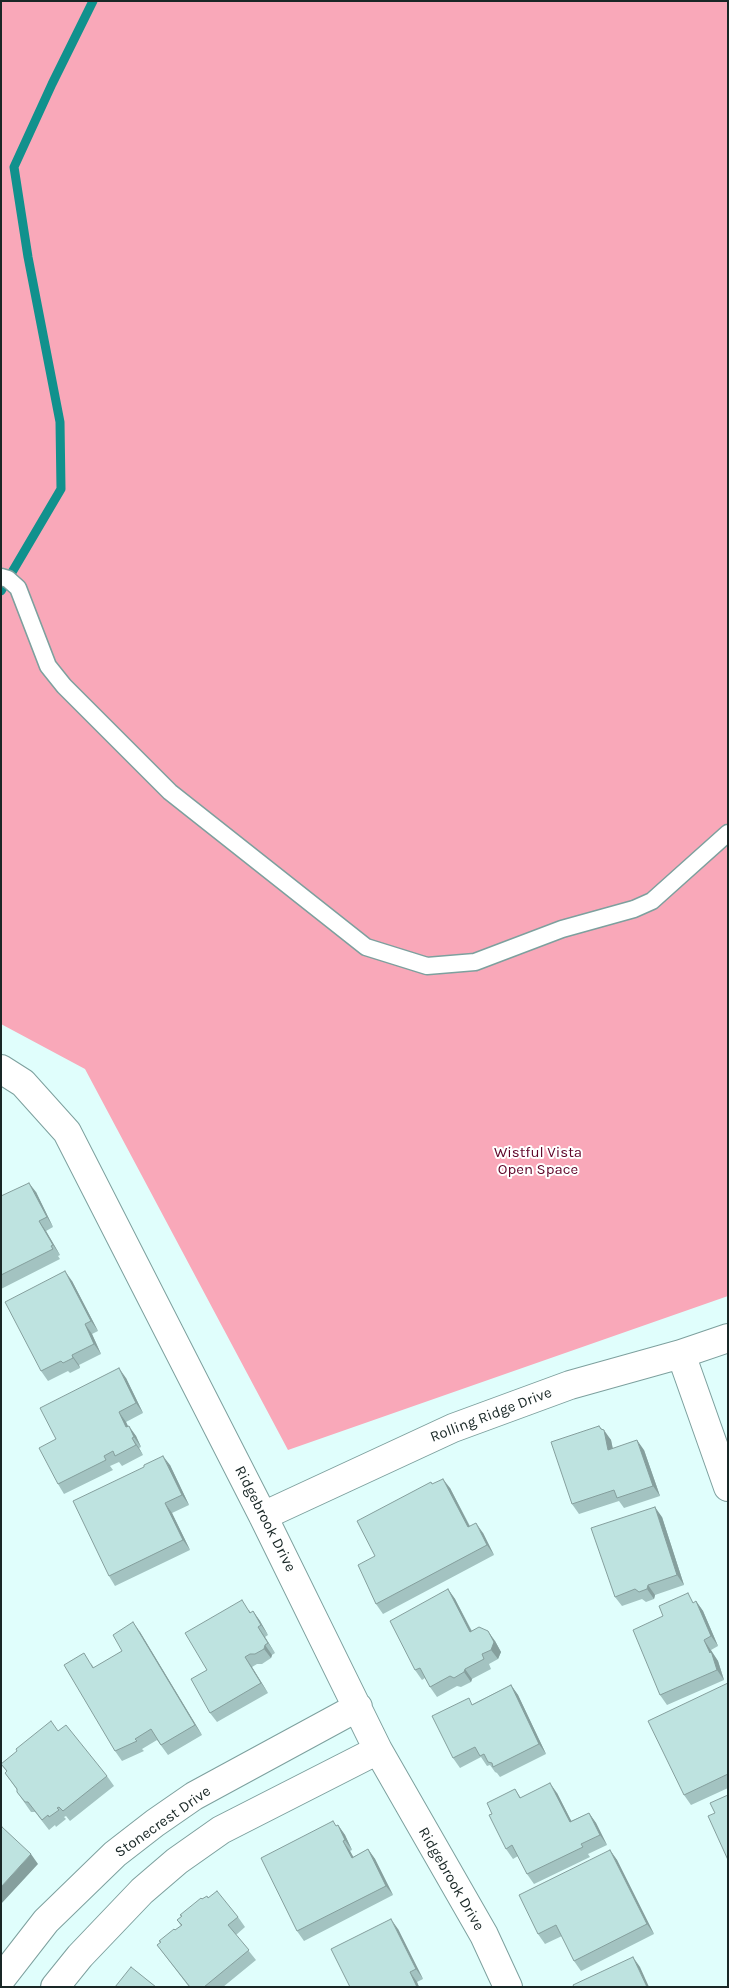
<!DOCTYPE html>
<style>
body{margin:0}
#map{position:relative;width:729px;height:1988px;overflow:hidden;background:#e0fefc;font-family:Karla,sans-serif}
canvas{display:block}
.frame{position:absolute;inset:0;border:2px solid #192726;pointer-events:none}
</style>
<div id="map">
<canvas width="729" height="1988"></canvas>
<div class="frame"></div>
</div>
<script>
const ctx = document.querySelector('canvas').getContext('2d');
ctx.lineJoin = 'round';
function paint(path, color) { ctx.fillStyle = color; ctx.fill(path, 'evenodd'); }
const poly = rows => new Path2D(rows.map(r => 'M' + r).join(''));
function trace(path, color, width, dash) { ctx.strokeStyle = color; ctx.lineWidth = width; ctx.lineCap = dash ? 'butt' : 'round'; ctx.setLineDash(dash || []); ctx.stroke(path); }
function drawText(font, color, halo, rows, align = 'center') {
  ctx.font = font + ' Karla,sans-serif'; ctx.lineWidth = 4; ctx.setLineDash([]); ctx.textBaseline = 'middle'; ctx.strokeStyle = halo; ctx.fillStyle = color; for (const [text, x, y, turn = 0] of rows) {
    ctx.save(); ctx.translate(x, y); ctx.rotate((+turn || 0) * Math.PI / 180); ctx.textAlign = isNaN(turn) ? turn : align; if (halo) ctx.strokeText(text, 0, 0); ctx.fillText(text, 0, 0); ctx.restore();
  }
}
paint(poly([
 [1,1,728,1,728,1296,288,1450,85,1069,1,1024]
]), '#f9a8b9');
trace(poly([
 [1,591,61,489,60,422,28,257,14,167,52,84,93,1]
]), '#11918d', 9);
const lane = poly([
 [1,577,8,579,18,588,48,666,64,686,170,792,366,947,427,966,475,962,562,929,634,909,652,901,728,833]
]);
const street = poly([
 [1,1069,23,1083,67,1132,263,1516,378,1750,484,1935,508,1987],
 [681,1354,728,1487],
 [263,1516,453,1428,570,1385,681,1354,728,1338],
 [1,1979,46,1921,115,1854,155,1823,194,1796,358,1707],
 [55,1987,80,1956,142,1891,177,1861,221,1830,378,1750]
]);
trace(lane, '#7da09e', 19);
trace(street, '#7da09e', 30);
trace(lane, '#fff', 16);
trace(street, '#fff', 28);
paint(poly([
 [36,1192,53,1227,46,1231,60,1255,58,1256,60,1259,1,1289,1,1196],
 [72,1281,98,1331,92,1334,101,1354,79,1365,80,1368,70,1373,68,1371,48,1381,41,1371],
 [126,1378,143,1413,126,1422,128,1426,136,1436,141,1447,139,1448,143,1455,122,1466,119,1462,110,1466,113,1470,64,1494,58,1484],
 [602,1430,611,1440,613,1449,644,1450,660,1496,624,1508,619,1501,579,1514,572,1504],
 [170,1465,189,1505,172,1513,190,1550,115,1586,109,1576],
 [432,1484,450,1488,470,1526,483,1533,494,1555,383,1614,376,1604,375,1556],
 [662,1517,684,1585,655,1595,654,1599,646,1602,642,1599,622,1606,615,1597],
 [448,1589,455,1599,472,1631,495,1641,501,1652,498,1659,489,1664,491,1669,472,1679,471,1682,461,1687,457,1686,437,1697,430,1687,425,1678,422,1680,415,1670],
 [696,1601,703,1611,718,1646,711,1650,718,1661,724,1680,667,1705,660,1695,695,1602],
 [249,1610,251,1613,253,1611,260,1621,268,1635,265,1637,275,1653,272,1655,271,1658,262,1664,257,1664,252,1667,268,1693,217,1722,210,1713,207,1670],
 [140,1632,202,1735,168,1755,157,1740,142,1749,144,1751,122,1761,115,1751,91,1663,94,1668,122,1651],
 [728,1683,728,1788,691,1805,684,1795],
 [511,1685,518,1695,546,1754,500,1777,497,1773,495,1772,490,1765,487,1766,481,1757,460,1768,453,1758,473,1704],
 [58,1731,107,1776,114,1786,70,1821,66,1816,64,1817,66,1819,56,1827,55,1825,49,1830,35,1812,31,1812,17,1792,17,1790,5,1773,7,1772,1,1764],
 [515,1789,521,1798,557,1793,571,1821,589,1813,596,1823,607,1845,588,1854,590,1857,534,1884,527,1874,518,1856,513,1859,506,1849,492,1814],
 [338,1825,345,1835,352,1850,350,1851,353,1857,368,1849,375,1859,393,1895,304,1941,297,1931,337,1826],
 [610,1850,617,1860,654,1934,581,1971,574,1961,562,1936,545,1944,538,1934],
 [208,1898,238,1917,245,1927,236,1935,256,1960,223,1987,189,1987,157,1945,181,1926,177,1920,202,1899],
 [398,1929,423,1979,417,1982,419,1987,350,1987]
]), '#a3c3c1');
paint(poly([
 [29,1183,36,1192,53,1227,47,1217],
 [39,1221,46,1231,60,1255,53,1245],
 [65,1271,72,1281,98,1331,91,1321],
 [85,1324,92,1334,101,1354,94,1344],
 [72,1355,79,1365,80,1368,73,1358],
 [119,1368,126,1378,143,1413,136,1403],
 [119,1412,126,1422,133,1437,126,1427],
 [129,1426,136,1436,141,1447,134,1437],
 [599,1426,605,1433,604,1430,611,1440,615,1460,608,1450],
 [132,1438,139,1448,143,1455,136,1445],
 [637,1440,644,1450,660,1496,653,1486],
 [163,1456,170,1465,189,1505,182,1495],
 [443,1479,450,1488,475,1537,468,1527],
 [165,1503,172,1513,190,1550,183,1540],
 [655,1507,662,1517,684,1585,677,1575],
 [476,1523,483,1533,494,1555,487,1545],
 [648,1585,655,1595,654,1599,647,1589],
 [448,1589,455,1599,477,1642,470,1632],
 [696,1601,703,1611,718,1646,711,1636],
 [253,1611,260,1621,268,1635,261,1625],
 [133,1622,140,1632,202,1735,195,1725],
 [258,1627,265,1637,275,1653,268,1643],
 [488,1631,495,1641,501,1652,498,1659,491,1650],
 [704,1640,718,1661,724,1680,717,1670],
 [265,1645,272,1655,271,1658,264,1649],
 [245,1657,252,1667,268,1693,261,1683],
 [465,1669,472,1679,471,1682,464,1672],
 [511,1685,518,1695,546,1754,539,1744],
 [550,1783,557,1793,577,1832,570,1822],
 [589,1813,596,1823,607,1845,600,1835],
 [338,1825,345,1835,352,1850,345,1840],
 [343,1841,350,1851,359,1867,352,1858],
 [368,1849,375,1859,393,1895,386,1886],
 [610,1850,617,1860,654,1934,647,1924],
 [31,1854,38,1864,1,1904,1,1887],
 [391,1919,398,1929,423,1979,416,1969],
 [633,1957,640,1967,649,1987,647,1987],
 [410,1972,417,1982,419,1987,417,1987]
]), '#859f9d');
const building = poly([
 [29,1183,47,1217,39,1221,53,1245,51,1246,53,1249,1,1275,1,1196,29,1183],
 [65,1271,91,1321,85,1324,94,1344,72,1355,73,1358,63,1363,61,1361,41,1371,5,1302,65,1271],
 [119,1368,136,1403,119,1412,126,1427,129,1426,134,1437,132,1438,136,1445,115,1456,113,1451,104,1456,106,1460,58,1484,39,1448,56,1439,40,1408,119,1368],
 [599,1426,601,1429,604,1430,608,1450,637,1440,653,1486,617,1498,614,1490,572,1504,551,1442,599,1426],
 [163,1456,182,1495,165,1503,183,1540,109,1576,73,1501,144,1467,144,1465,163,1456],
 [443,1479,468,1527,476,1523,487,1545,376,1604,358,1565,375,1556,357,1521,431,1482,432,1484,443,1479],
 [655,1507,677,1575,648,1585,647,1589,639,1592,635,1589,615,1597,591,1528,655,1507],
 [448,1589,470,1632,479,1627,488,1631,494,1642,491,1650,482,1654,484,1659,465,1669,464,1672,454,1678,450,1676,430,1687,420,1668,415,1670,390,1621,448,1589],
 [688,1593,693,1603,696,1601,711,1636,704,1640,710,1653,711,1651,717,1670,660,1695,633,1630,663,1616,659,1606,688,1593],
 [242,1600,250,1613,253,1611,261,1625,258,1627,268,1643,265,1645,264,1649,255,1654,250,1654,245,1657,261,1683,210,1713,191,1679,207,1670,185,1633,242,1600],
 [133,1622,195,1725,161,1745,151,1729,135,1739,137,1741,115,1751,64,1665,84,1653,93,1668,122,1651,113,1635,133,1622],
 [728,1683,728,1774,684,1795,648,1721,728,1683],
 [511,1685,539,1744,493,1767,492,1763,488,1762,484,1754,480,1756,475,1747,453,1758,432,1716,469,1698,472,1705,511,1685],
 [51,1721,58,1731,66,1725,107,1776,63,1811,59,1807,57,1808,59,1810,49,1817,48,1815,42,1820,28,1802,25,1802,17,1792,17,1789,5,1773,7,1771,1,1764,17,1751,16,1749,51,1721],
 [550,1783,570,1822,589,1813,600,1835,581,1844,583,1847,527,1874,512,1845,506,1849,489,1815,492,1814,487,1803,515,1789,520,1798,550,1783],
 [728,1795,728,1860,708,1816,715,1813,710,1803,728,1795],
 [333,1821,336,1826,338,1825,345,1840,343,1841,352,1858,368,1849,386,1886,297,1931,261,1858,333,1821],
 [2,1827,31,1854,1,1887,1,1828,2,1827],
 [610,1850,647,1924,574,1961,556,1925,538,1934,519,1895,610,1850],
 [217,1891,238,1917,228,1925,249,1950,204,1987,190,1987,157,1945,161,1942,159,1941,174,1929,175,1930,182,1925,177,1920,182,1916,180,1915,201,1898,202,1899,207,1896,208,1898,217,1891],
 [391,1919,416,1969,410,1972,417,1987,350,1987,331,1949,391,1919],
 [633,1957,647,1987,574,1987,573,1985,633,1957],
 [131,1967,156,1987,115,1987,131,1967]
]);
paint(building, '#bee3e0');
trace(building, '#859f9d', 1);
drawText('15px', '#5f0428', '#fff', [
 ["Wistful Vista",538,1153],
 ["Open Space",538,1170]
]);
drawText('15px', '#192726', '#fff', [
 ["Rolling Ridge Drive",491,1415,-21],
 ["Ridgebrook Drive",265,1519,63],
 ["Stonecrest Drive",163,1822,-35],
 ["Ridgebrook Drive",451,1879,60]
]);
</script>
